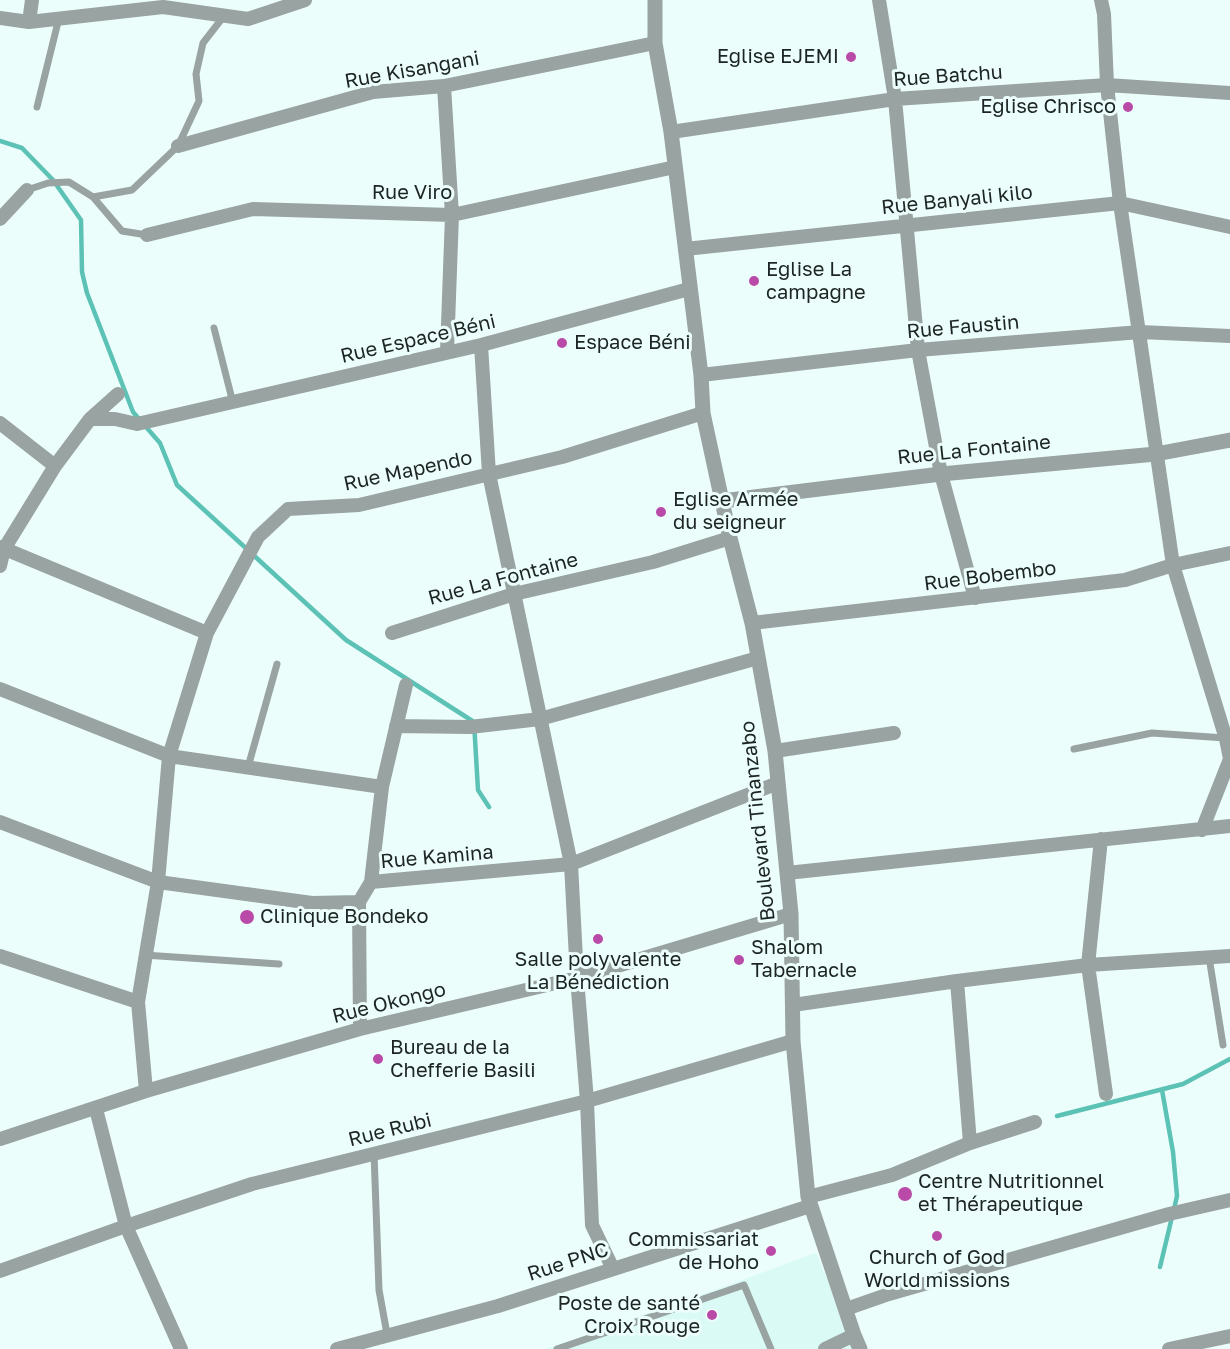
<!DOCTYPE html>
<meta charset="utf-8">
<style>
body{margin:0}
canvas{display:block;background:#ecfefb}
</style>
<canvas width="1230" height="1349"></canvas>
<script>
const ctx = document.querySelector('canvas').getContext('2d');
ctx.lineJoin = 'round';
function paint(path, color) { ctx.fillStyle = color; ctx.fill(path, 'evenodd'); }
const poly = rows => new Path2D(rows.map(r => 'M' + r).join(''));
function trace(path, color, width, dash) { ctx.strokeStyle = color; ctx.lineWidth = width; ctx.lineCap = dash ? 'butt' : 'round'; ctx.setLineDash(dash || []); ctx.stroke(path); }
function drawText(font, color, halo, rows, align = 'center') {
  ctx.font = font + ' "Golos Text",sans-serif'; ctx.lineWidth = 6; ctx.setLineDash([]); ctx.textBaseline = 'middle'; ctx.strokeStyle = halo; ctx.fillStyle = color; for (const [text, x, y, turn = 0] of rows) {
    ctx.save(); ctx.translate(x, y); ctx.rotate((+turn || 0) * Math.PI / 180); ctx.textAlign = isNaN(turn) ? turn : align; if (halo) ctx.strokeText(text, 0, 0); ctx.fillText(text, 0, 0); ctx.restore();
  }
}
paint(poly([
 [816,1253,857,1349,546,1349,723,1287]
]), '#d9faf5');
trace(poly([
 [0,141,22,148,53,180,81,220,82,272,87,293,133,412,160,443,177,485,346,640,474,722,478,790,489,807],
 [1162,1090,1173,1152,1177,1196,1174,1209],
 [1057,1116,1183,1084,1230,1059],
 [1160,1267,1172,1217]
]), '#5dc2b6', 4.5);
trace(poly([
 [37,107,59,18],
 [27,190,48,183,69,182,93,197,132,190,178,146,199,101,196,74,203,43,224,16],
 [93,197,122,231,147,235],
 [214,328,233,403],
 [1074,749,1152,733,1225,738],
 [248,767,277,664],
 [144,955,279,964],
 [1209,957,1223,1045],
 [374,1153,379,1290,387,1334],
 [557,1349,744,1285,771,1349]
]), '#99a3a1', 7);
trace(poly([
 [879,0,895,99,918,350,941,474,975,598],
 [1101,0,1104,14,1107,85,1120,203,1173,565,1226,739,1230,759,1202,830],
 [0,18,29,22,163,7,248,19,305,0],
 [29,22,32,0],
 [444,86,452,215,447,352],
 [671,132,895,99,1107,85,1230,93],
 [178,146,373,92,444,86,655,43],
 [0,219,27,190],
 [147,235,253,209,452,215,675,167],
 [685,249,1120,203,1230,227],
 [481,345,489,474,571,864,577,978,587,1101,592,1225,613,1269],
 [701,375,918,350,1140,332,1230,336],
 [90,419,115,419,137,424,481,345,689,289],
 [0,423,55,466],
 [0,547,207,633],
 [0,566,4,549,55,466,90,419,118,394],
 [752,623,1125,580,1173,565,1230,553],
 [392,633,514,594,653,562,730,538],
 [0,689,169,756,382,787],
 [396,726,470,727,540,719,758,658],
 [775,751,894,733],
 [0,822,158,882,312,903,359,902,371,882,571,864,778,783],
 [1101,839,1088,965,1106,1094],
 [787,873,1230,826],
 [371,882,382,787,406,685],
 [359,902,360,1029],
 [0,956,138,1002],
 [957,981,970,1143],
 [793,1005,957,981,1088,965,1230,956],
 [146,1091,138,1002,158,882,169,756,207,633,258,537,288,509,359,505,562,457,703,413],
 [96,1109,126,1226,181,1349],
 [0,1139,146,1091,360,1029,577,978,791,914],
 [808,1197,892,1175,970,1143,1035,1122],
 [0,1271,126,1226,252,1184,587,1101,793,1041],
 [846,1309,889,1294,1169,1214,1230,1200],
 [337,1349,498,1306,810,1206],
 [825,1349,854,1335],
 [1169,1349,1230,1336]
]), '#99a3a1', 14);
trace(poly([
 [655,0,655,43,671,132,701,375,703,413,730,538,752,623,775,751,791,914,793,1041,808,1197,854,1335,860,1349],
 [722,501,941,474,1156,454,1230,440]
]), '#99a3a1', 15);
for (const [x, y, r, color] of [
 [851,57,6,"#ba4aa7"],
 [1128,107,6,"#ba4aa7"],
 [754,281,6,"#ba4aa7"],
 [562,343,6,"#ba4aa7"],
 [661,512,6,"#ba4aa7"],
 [247,917,8,"#ba4aa7"],
 [598,939,6,"#ba4aa7"],
 [739,960,6,"#ba4aa7"],
 [378,1059,6,"#ba4aa7"],
 [905,1194,8,"#ba4aa7"],
 [937,1236,6,"#ba4aa7"],
 [771,1251,6,"#ba4aa7"],
 [712,1315,6,"#ba4aa7"]
]) { const dot = new Path2D(); dot.arc(x, y, r, 0, 2 * Math.PI); ctx.fillStyle = color; ctx.fill(dot); trace(dot, '#ecfefb', 2); }
drawText('20px', '#1c2523', '#ecfefb', [
 ["Eglise EJEMI",839,57,"right"],
 ["Eglise Chrisco",1116,107,"right"],
 ["Eglise La",766,270],
 ["campagne",766,293],
 ["Espace Béni",574,343],
 ["Eglise Armée",673,500],
 ["du seigneur",673,523],
 ["Clinique Bondeko",260,917],
 ["Shalom",751,948],
 ["Tabernacle",751,971],
 ["Salle polyvalente",598,960,"center"],
 ["La Bénédiction",598,983,"center"],
 ["Bureau de la",390,1048],
 ["Chefferie Basili",390,1071],
 ["Centre Nutritionnel",918,1182],
 ["et Thérapeutique",918,1205],
 ["Commissariat",759,1240,"right"],
 ["de Hoho",759,1263,"right"],
 ["Church of God",937,1258,"center"],
 ["World missions",937,1281,"center"],
 ["Poste de santé",700,1304,"right"],
 ["Croix Rouge",700,1327,"right"]
], 'left');
drawText('20px', '#1c2523', '#ecfefb', [
 ["Rue Kisangani",412,70,-10],
 ["Rue Batchu",948,76,-4],
 ["Rue Viro",412,193],
 ["Rue Banyali kilo",957,200,-6],
 ["Rue Faustin",963,327,-5],
 ["Rue Espace Béni",418,339,-13],
 ["Rue La Fontaine",974,450,-6],
 ["Rue Mapendo",408,471,-12],
 ["Rue Bobembo",990,576,-7],
 ["Rue La Fontaine",503,579,-15],
 ["Boulevard Tinanzabo",758,821,-96],
 ["Rue Kamina",437,857,-5],
 ["Rue Okongo",389,1003,-14],
 ["Rue Rubi",390,1130,-14],
 ["Rue PNC",568,1262,-18]
]);
</script>
